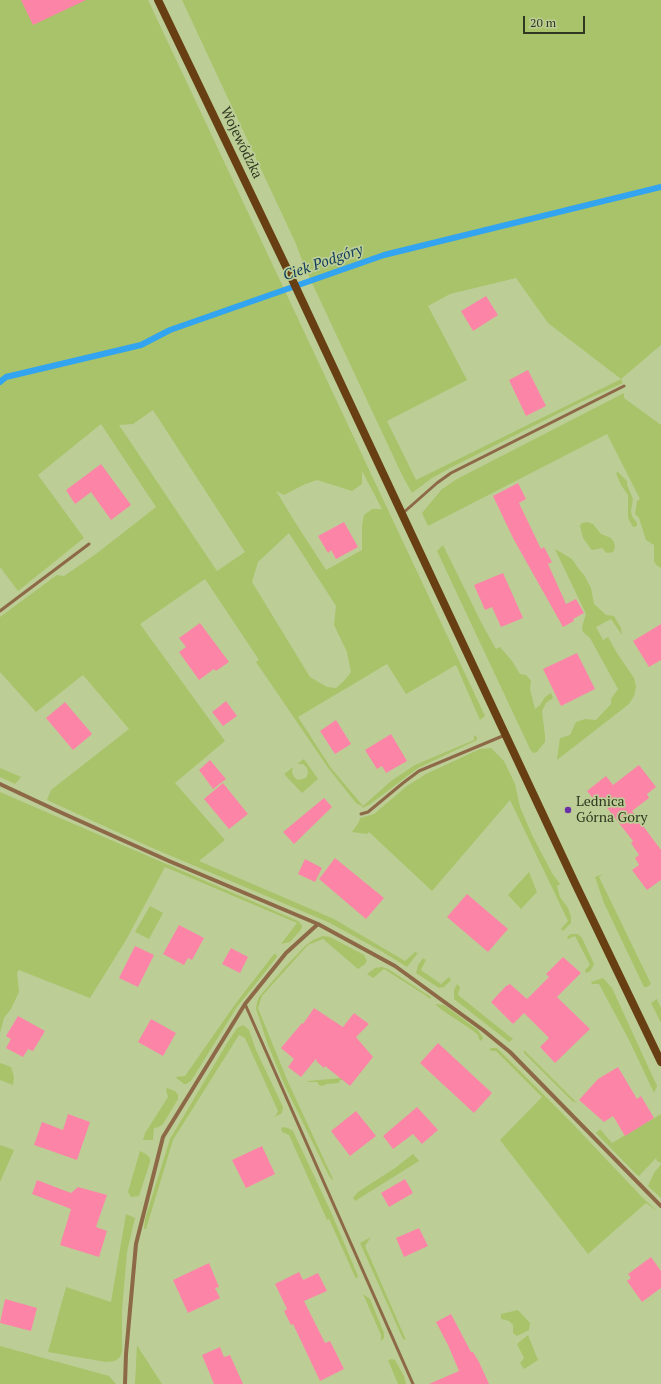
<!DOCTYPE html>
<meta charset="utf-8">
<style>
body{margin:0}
#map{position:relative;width:661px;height:1384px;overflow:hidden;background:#bcce96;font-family:"PT Serif",serif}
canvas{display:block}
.scale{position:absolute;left:523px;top:16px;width:62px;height:18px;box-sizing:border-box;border:2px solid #313821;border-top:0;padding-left:5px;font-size:12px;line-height:14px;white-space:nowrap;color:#313821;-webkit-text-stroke:3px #bcce96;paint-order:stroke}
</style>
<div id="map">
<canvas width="661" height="1384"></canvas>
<div class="scale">20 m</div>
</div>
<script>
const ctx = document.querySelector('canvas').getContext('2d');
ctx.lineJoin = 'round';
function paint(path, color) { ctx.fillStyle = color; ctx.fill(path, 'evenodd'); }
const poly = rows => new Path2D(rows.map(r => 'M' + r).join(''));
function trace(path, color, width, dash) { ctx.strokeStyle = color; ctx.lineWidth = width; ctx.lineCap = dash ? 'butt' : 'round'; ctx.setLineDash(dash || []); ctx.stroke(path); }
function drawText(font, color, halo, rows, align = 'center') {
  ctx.font = font + ' "PT Serif",serif'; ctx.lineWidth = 3.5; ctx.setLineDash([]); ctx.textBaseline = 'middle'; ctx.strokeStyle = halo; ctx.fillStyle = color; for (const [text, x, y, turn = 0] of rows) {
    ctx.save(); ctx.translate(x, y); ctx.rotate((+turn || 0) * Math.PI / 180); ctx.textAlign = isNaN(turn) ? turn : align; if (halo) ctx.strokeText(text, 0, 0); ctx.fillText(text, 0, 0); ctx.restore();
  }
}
paint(poly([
 [0,0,148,0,485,716,480,720,456,665,406,694,387,664,298,717,331,768,363,806,391,781,415,765,474,740,474,735,477,737,477,740,473,742,418,768,369,805,362,808,362,806,356,803,329,769,256,662,259,660,205,579,140,624,225,741,175,783,225,840,199,861,334,919,405,961,415,952,418,953,407,967,381,951,328,922,150,847,47,800,51,790,129,729,83,675,36,712,0,672,0,617,57,575,64,576,96,554,156,507,101,424,38,475,84,538,18,591,0,567],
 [153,410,245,552,217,571,119,425,133,424],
 [362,471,382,509,372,509,364,515,362,525,362,550,326,570,295,522,276,491,284,495,303,485,317,480,352,491,362,484],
 [289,533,336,606,334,625,347,652,351,672,343,682,336,688,327,687,310,677,252,582,258,562],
 [182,0,661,0,661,345,621,379,623,383,581,402,450,468,432,478,412,493,403,477,305,268,296,244],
 [516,278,548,323,621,379,416,480,387,421,467,380,428,306,450,294],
 [624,393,624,398,661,425,661,568,656,565,654,561,654,545,646,540,639,518,635,514,637,501,640,499,607,434,428,526,422,513,442,489,457,479],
 [618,472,627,481,627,485,633,499,631,511,632,516,637,523,637,526,633,527,628,518,628,495,621,485,616,473],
 [587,522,593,524,601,534,611,538,614,542,615,547,613,552,607,553,602,548,592,550,590,548,583,538,580,526,582,523],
 [443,545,482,624,496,649,500,647,512,661,520,674,526,675,531,681,530,689,535,709,540,705,545,697,551,693,553,698,546,703,542,711,545,736,545,742,537,752,533,753,530,749,437,551],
 [555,549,572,559,578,568,584,575,591,588,594,604,606,615,614,616,621,628,622,635,611,619,596,627,603,640,608,637,617,653,634,678,636,687,634,696,629,704,557,760,560,738,570,735,576,722,585,719,596,720,611,704,611,699,618,689,590,638,583,632,582,627,586,614],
 [491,748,504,761,515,784,520,807,533,837,552,873,560,884,557,886,560,897,568,908,571,917,571,923,563,931,561,929,568,921,510,800,432,891,369,832,367,834,352,832,359,822,360,818,374,814,407,786,426,774,480,749],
 [304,759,318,779,302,793,284,774,293,767,292,772,294,777,298,780,306,778,308,773,307,768,303,764,297,764],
 [0,768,21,777,15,784,0,777],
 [0,792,298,921,301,924,302,927,300,931,290,942,281,944,297,923,165,867,126,940,90,998,19,970,17,973,19,992,11,1009,4,1018,0,1033],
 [529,872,537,892,521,909,508,895],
 [603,874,599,877,651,984,647,987,644,987,604,903,595,877],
 [150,906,163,913,149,939,135,932],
 [571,934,578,934,582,938,594,964,591,970,589,972,586,973,585,970,590,965,575,936,568,939,567,937],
 [323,936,330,937,364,955,367,961,365,964,358,969,323,939,308,945,262,996,258,1008,288,1082,333,1179,332,1180,328,1174,285,1086,268,1045,256,1009,257,1002,259,997,284,968,305,946,313,940],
 [274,954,276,954,277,957,237,1007,191,1081,186,1084,184,1084,175,1077,185,1076,236,1003],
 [423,958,426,960,421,970,441,984,449,977,451,980,444,987,439,988,416,973,418,965],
 [382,967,388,969,431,997,430,999,425,995,384,969,373,978,367,974,375,968],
 [603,978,612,988,657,1086,654,1093,629,1040,599,984,592,984,591,982],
 [457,984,460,987,458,995,513,1039,509,1042,454,999,454,990],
 [657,999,661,1008,661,1023,651,1003],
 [435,1004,444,1005,478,1030,483,1038,482,1040,481,1041,479,1039,478,1035,472,1030,442,1010],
 [243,1025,249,1030,256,1050,283,1107,282,1113,275,1117,278,1111,245,1038,239,1035,173,1140,146,1229,144,1229,145,1219,170,1139,226,1045,237,1028],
 [492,1048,497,1048,569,1120,641,1196,658,1212,646,1203,588,1254,500,1140,542,1097,496,1051,491,1051,489,1049],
 [524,1050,577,1103,572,1101,524,1053],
 [0,1063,11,1067,14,1077,13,1085,0,1080],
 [342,1078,343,1080,340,1080,339,1083,327,1084,322,1086,319,1085,317,1082,308,1082,308,1081],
 [167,1088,175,1091,178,1095,178,1099,163,1124,159,1127,154,1128,153,1140,143,1140,145,1133,168,1097,166,1090],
 [661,1114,661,1163,657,1161,656,1158,639,1176,637,1175,596,1133,600,1129,612,1143],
 [283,1127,288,1128,293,1131,331,1212,358,1276,357,1278,356,1279,329,1219,327,1220,289,1135,282,1132,281,1129],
 [0,1145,14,1150,0,1182],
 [140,1151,146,1154,150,1158,150,1162,139,1196,131,1197,128,1192],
 [413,1154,419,1161,355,1201,353,1198,358,1192,395,1168],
 [661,1164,661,1198,648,1186,654,1173],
 [126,1214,135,1218,127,1252,122,1310,122,1352,120,1357,115,1361,106,1362,48,1352,66,1287,111,1302],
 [371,1237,365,1246,406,1340,403,1339,360,1243],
 [363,1294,370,1299,384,1333,384,1338,381,1341,381,1335],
 [518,1310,530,1323,529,1330,517,1336,513,1333,513,1325,509,1321,501,1319,501,1314],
 [528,1335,538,1360,524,1369,520,1363,524,1358,517,1344],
 [137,1345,140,1350,162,1384,135,1384],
 [0,1346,109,1376,116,1384,0,1384],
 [392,1359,395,1360,404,1376,406,1384,398,1384,388,1360]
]), '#a8c369');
trace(poly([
 [0,382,6,377,141,345,170,330,384,255,661,187]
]), '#33a4ef', 6);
paint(poly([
 [21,0,86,0,33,25],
 [486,296,498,315,473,331,461,311],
 [528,370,546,406,526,416,509,380],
 [101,464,131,505,111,520,91,492,75,504,66,490],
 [518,483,526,499,519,503,541,549,544,547,552,562,548,564,566,604,576,599,584,613,573,619,574,621,563,627,513,538,493,496],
 [344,522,358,547,336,559,331,550,328,553,318,536],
 [503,573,523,618,501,627,492,607,485,610,474,585],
 [200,623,229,662,216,671,214,669,199,680,179,652,186,647,179,638],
 [661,624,661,660,649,667,633,641],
 [577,653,595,689,561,706,543,669],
 [226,701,237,716,223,726,212,712],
 [65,702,92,734,73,750,46,718],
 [336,720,351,744,335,754,320,731],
 [391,734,407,761,386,773,382,766,377,769,365,750],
 [210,760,226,779,213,789,199,770],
 [639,765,656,787,647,794,649,798,632,811,661,850,661,880,647,890,632,870,639,865,635,858,639,855,631,843,633,841,604,804,600,807,587,791,606,776,613,785],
 [223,783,248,814,229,829,204,799],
 [324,798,332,807,294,844,283,832],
 [335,858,384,898,366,919,319,879],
 [305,859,322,868,315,882,298,874],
 [467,894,508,929,488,952,447,917],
 [179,925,204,938,192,960,188,958,184,965,163,954],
 [135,946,154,955,138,987,119,978],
 [231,948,248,957,240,973,222,964],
 [563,957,581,973,557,997,590,1029,555,1063,540,1047,549,1038,524,1013,513,1024,491,1002,506,986,510,984,527,999,549,977,546,974],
 [314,1008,343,1027,354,1013,369,1024,356,1037,373,1057,350,1086,325,1066,324,1068,316,1061,317,1060,316,1059,301,1077,288,1067,294,1059,281,1048,302,1023,303,1024],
 [18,1016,45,1031,33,1051,28,1049,23,1057,6,1048,11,1039,6,1036],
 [151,1019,176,1033,163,1056,138,1042],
 [438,1043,492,1093,474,1113,420,1063],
 [618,1067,637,1099,641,1096,654,1118,625,1136,613,1116,604,1122,579,1100,598,1079],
 [417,1107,438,1130,422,1144,413,1134,393,1149,383,1136],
 [356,1111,376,1136,350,1156,331,1131],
 [68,1114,90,1122,77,1160,34,1145,42,1122,63,1130],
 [262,1146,275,1174,246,1188,232,1160],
 [405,1179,413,1193,389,1207,381,1193],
 [37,1180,71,1193,78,1187,107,1195,96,1227,107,1231,99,1257,60,1245,71,1209,32,1194],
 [419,1228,428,1246,404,1257,396,1238],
 [651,1257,661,1271,661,1288,642,1302,627,1281,631,1278,628,1274],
 [209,1263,219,1287,215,1288,220,1298,188,1313,173,1280],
 [299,1272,303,1280,318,1273,327,1291,304,1301,325,1343,330,1341,344,1369,320,1381,293,1324,291,1325,284,1311,287,1309,275,1284],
 [5,1299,37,1308,31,1331,0,1323],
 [451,1314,471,1352,473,1352,479,1362,489,1384,429,1384,459,1371,448,1345,436,1322],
 [220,1347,224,1357,230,1355,243,1384,214,1384,202,1355]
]), '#fc85a7');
trace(poly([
 [403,513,437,483,451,473,624,386],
 [0,611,89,544],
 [361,814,368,812,403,783,419,771,505,735],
 [245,1004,413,1384]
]), '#8d6948', 3);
trace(poly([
 [0,784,62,813,169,861,318,924,395,966,483,1030,510,1052,661,1206],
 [125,1384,126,1354,136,1244,163,1137,245,1004,286,953,318,924]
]), '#8d6948', 4);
trace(poly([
 [158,0,291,277,574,881,661,1062]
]), '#683f13', 8);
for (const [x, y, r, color] of [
 [568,810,4,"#6c30a6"]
]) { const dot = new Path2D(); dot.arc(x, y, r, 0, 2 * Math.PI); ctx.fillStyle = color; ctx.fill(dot); trace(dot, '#bcce96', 1.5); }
drawText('14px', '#313821', '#bcce96', [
 ["Wojewódzka",241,143,64]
]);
drawText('14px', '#313821', '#bcce96', [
 ["Lednica",576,802],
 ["Górna Gory",576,818]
], 'left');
drawText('italic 15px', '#103d5b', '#bcce96', [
 ["Ciek Podgóry",323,263,-19]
]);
</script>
